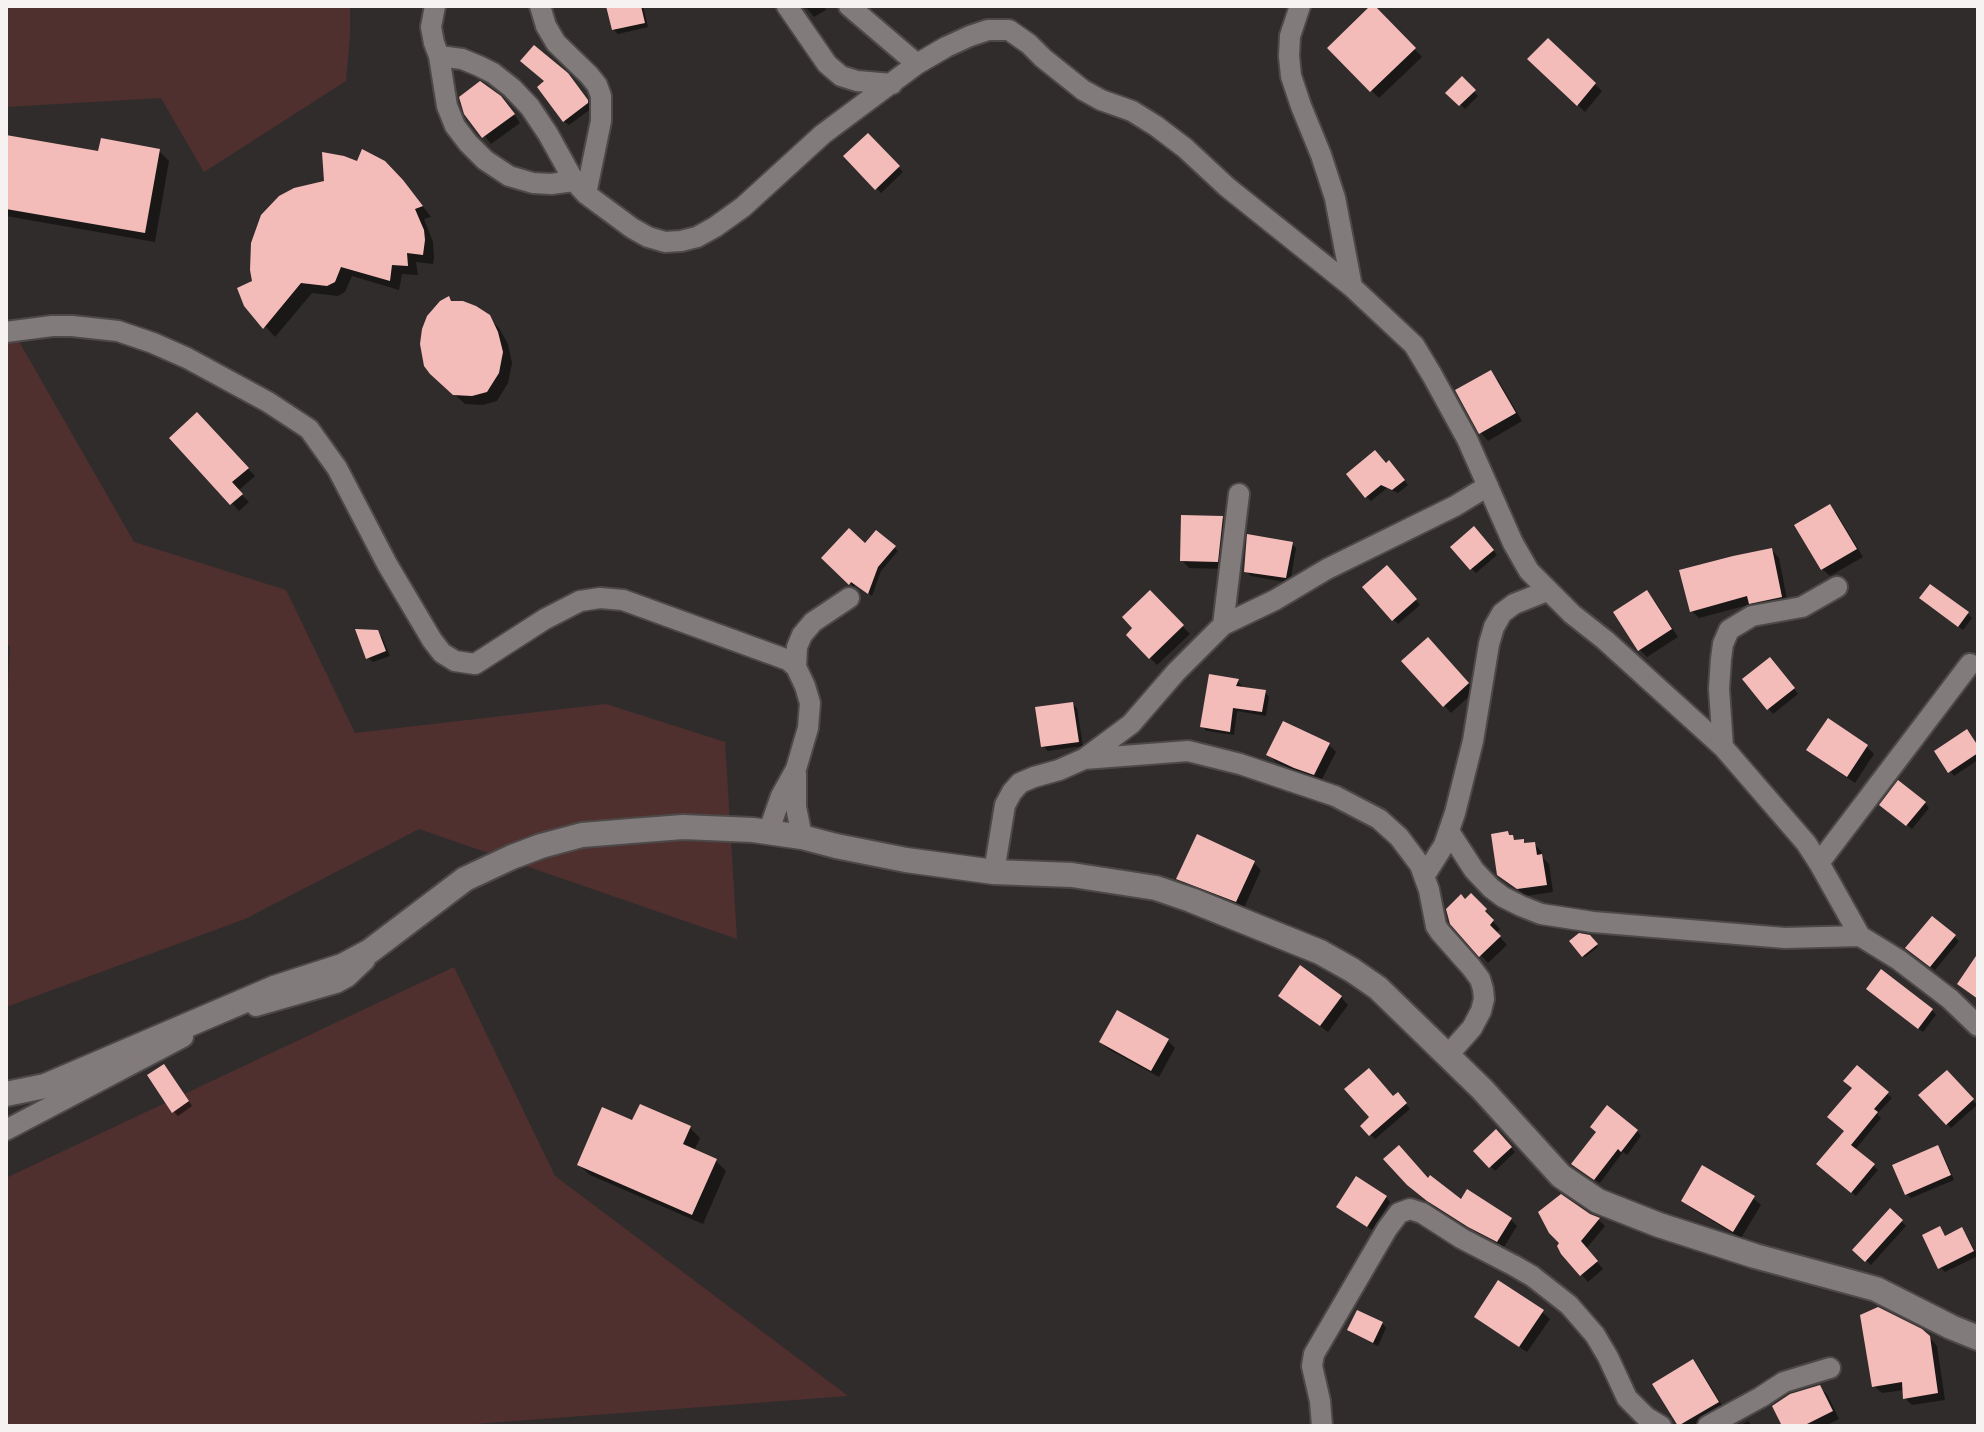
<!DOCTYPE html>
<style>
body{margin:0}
#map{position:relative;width:1984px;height:1432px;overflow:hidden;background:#312c2c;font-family:Montserrat,sans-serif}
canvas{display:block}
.frame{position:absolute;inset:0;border:8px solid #f6f2f2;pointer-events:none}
</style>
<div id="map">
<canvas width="1984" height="1432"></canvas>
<div class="frame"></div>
</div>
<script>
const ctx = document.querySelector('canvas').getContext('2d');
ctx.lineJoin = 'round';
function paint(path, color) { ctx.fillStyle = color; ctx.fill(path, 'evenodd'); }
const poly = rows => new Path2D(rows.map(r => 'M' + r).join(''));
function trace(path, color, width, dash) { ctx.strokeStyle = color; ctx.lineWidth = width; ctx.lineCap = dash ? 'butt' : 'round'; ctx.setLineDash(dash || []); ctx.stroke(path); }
paint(poly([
 [6,6,350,6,350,35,346,81,204,172,161,98,6,107],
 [6,319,134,542,286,590,355,733,606,704,725,742,737,939,419,829,245,919,6,1007,6,734,10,647,6,642],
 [454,967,555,1176,848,1396,448,1426,6,1426,6,1178]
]), '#4f302f');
paint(poly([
 [608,6,643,6,648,27,618,34,613,29],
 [805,6,824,6,826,10,814,17],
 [1373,7,1422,57,1379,98,1330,48],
 [1549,41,1602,91,1585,112,1530,59],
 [1462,79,1478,96,1465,109,1448,93],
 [573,80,592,108,569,125,564,121],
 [508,105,520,123,491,144,466,113],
 [868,136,903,172,881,193,846,156],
 [6,138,100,154,159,151,169,161,155,242,6,216],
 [413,193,431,217,424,219,433,242,434,258,433,264,416,262,418,275,402,274,399,290,352,276,345,292,338,296,312,293,275,337,246,305],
 [449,299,453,303,488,317,499,328,508,344,512,363,508,383,497,401,483,405,465,404,443,384],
 [1491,373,1498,380,1522,421,1488,441,1481,433,1458,391],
 [197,415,255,476,238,491,249,502,239,511,172,438],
 [1394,467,1408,485,1398,493,1387,488,1371,501,1366,496],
 [1829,506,1837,514,1863,557,1830,576,1822,569],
 [1222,518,1230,525,1224,569,1189,568,1182,560],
 [877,533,898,551,881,571,872,596,856,584,854,587,824,558,865,546],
 [1479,533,1497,555,1476,573,1471,568],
 [1292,544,1296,548,1290,583,1251,576,1246,571],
 [1772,550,1779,558,1788,604,1758,610,1752,604,1699,618,1692,611],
 [1387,568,1420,605,1398,624,1365,587],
 [1150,593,1190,634,1157,665,1128,635],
 [1647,593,1654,600,1678,637,1647,657,1640,650,1616,612],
 [1926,603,1968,614,1972,618,1963,630],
 [377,632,382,637,390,656,373,662,368,658],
 [1435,647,1475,691,1451,713,1444,705],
 [1775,664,1798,694,1773,714,1745,680],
 [1238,681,1242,686,1241,688,1265,692,1269,697,1266,716,1237,711,1234,735,1207,731,1202,726],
 [1072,704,1077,708,1083,746,1048,751,1043,746],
 [1828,721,1867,747,1874,754,1855,783,1816,757,1809,749],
 [1328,744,1336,752,1321,781,1303,775,1276,762,1269,755],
 [1978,746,1978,760,1954,776,1950,771],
 [1925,803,1929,808,1912,829,1886,809],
 [1511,837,1517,842,1523,841,1527,845,1534,844,1541,851,1542,857,1549,864,1553,892,1526,896,1499,874],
 [1254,863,1261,870,1244,908,1186,886,1179,879],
 [1471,896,1493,918,1491,919,1500,929,1496,933,1507,945,1488,963,1452,923,1465,902],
 [1933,918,1959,941,1935,970,1912,953],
 [1589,937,1598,947,1585,957,1572,941],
 [1873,994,1932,1010,1936,1015,1923,1032],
 [1280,996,1341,997,1348,1005,1328,1032],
 [1117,1013,1168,1041,1175,1048,1159,1077,1108,1049,1101,1042],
 [168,1071,192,1106,178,1116,173,1111],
 [1947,1072,1977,1105,1951,1128,1921,1095],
 [1398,1094,1410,1109,1375,1139,1362,1126],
 [1887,1094,1892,1098,1877,1114,1881,1118,1855,1150,1878,1170,1856,1196,1819,1164],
 [633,1123,690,1128,700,1138,694,1151,716,1161,726,1171,703,1224,590,1175,579,1165],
 [1637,1131,1641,1136,1627,1155,1623,1152,1600,1183,1578,1169],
 [1495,1132,1515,1152,1495,1171,1476,1151],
 [1937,1148,1942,1152,1954,1180,1911,1198,1907,1194],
 [1428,1180,1461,1202,1468,1192,1511,1220,1517,1226,1504,1247,1476,1232,1435,1207,1415,1191],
 [1386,1197,1390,1202,1372,1230,1343,1211],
 [1753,1198,1761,1205,1741,1238,1691,1208,1683,1201],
 [1890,1211,1906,1226,1871,1265,1855,1250],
 [1598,1219,1605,1226,1586,1249,1603,1269,1588,1282,1559,1247],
 [1940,1228,1946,1237,1962,1230,1966,1234,1978,1256,1945,1272,1940,1267],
 [1542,1312,1550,1319,1527,1352,1484,1324,1476,1317],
 [1382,1323,1386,1328,1378,1346,1354,1334,1350,1330],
 [1929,1337,1937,1346,1945,1400,1912,1405,1905,1398,1904,1390,1882,1393,1874,1386],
 [1692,1362,1700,1369,1725,1410,1699,1426,1681,1426,1655,1384],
 [1819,1387,1827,1394,1839,1419,1825,1426,1784,1426],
 [1748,1421,1753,1426,1739,1426]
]), '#0007');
paint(poly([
 [606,6,641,6,645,23,612,30],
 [1370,6,1375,6,1416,48,1370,92,1327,48],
 [1548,38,1596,83,1577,106,1527,59],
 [534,45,568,73,588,100,588,103,563,122,537,87,544,81,520,61],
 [1462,76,1476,90,1459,106,1445,93],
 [480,81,501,96,515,114,482,138,464,114,459,97],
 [868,133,900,166,875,190,843,156],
 [6,135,98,151,101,138,160,149,145,233,6,209],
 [362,149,385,161,403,180,423,206,415,209,424,230,425,240,423,255,407,253,408,266,392,265,390,281,341,267,335,282,327,286,301,283,263,329,244,306,237,288,252,281,250,270,251,243,261,215,279,196,294,188,324,181,322,152,344,156,357,161],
 [449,296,451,301,463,301,476,306,490,315,498,332,503,352,499,373,487,392,472,396,453,395,430,374,424,366,420,344,422,329,427,316,440,301],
 [1491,370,1516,413,1479,434,1455,390],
 [197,412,249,468,232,482,243,494,230,505,169,438],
 [1375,450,1386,463,1389,460,1405,480,1392,490,1381,485,1365,498,1346,474],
 [1830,504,1857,549,1821,570,1794,525],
 [1181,515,1223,516,1218,562,1180,561],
 [1474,526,1494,550,1470,570,1450,547],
 [849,528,865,543,876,530,896,546,878,567,868,594,851,582,849,585,821,558],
 [1247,534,1293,542,1286,578,1244,572],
 [1772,548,1782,597,1749,604,1747,596,1690,612,1679,570,1733,556],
 [1387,565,1417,599,1392,621,1362,587],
 [1930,584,1969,612,1958,627,1919,598],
 [1150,590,1184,625,1149,659,1126,635,1132,628,1122,617],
 [1647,590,1672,629,1638,651,1613,612],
 [355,629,378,630,386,651,366,659],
 [1428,637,1469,683,1443,707,1401,661],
 [1770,657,1795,688,1767,710,1742,679],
 [1209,674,1239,679,1236,686,1266,690,1262,712,1233,708,1230,732,1200,727],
 [1073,702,1079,742,1041,747,1035,707],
 [1828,718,1868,745,1847,777,1806,750],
 [1283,721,1330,743,1314,775,1294,768,1266,755],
 [1967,729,1978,746,1978,753,1948,773,1934,751],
 [1898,780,1926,802,1906,826,1879,805],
 [1508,831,1509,835,1513,835,1514,840,1524,839,1524,843,1535,842,1537,855,1542,854,1547,885,1517,889,1497,875,1491,834],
 [1197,834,1255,861,1236,902,1176,879],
 [1471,893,1487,909,1485,911,1494,920,1490,925,1501,936,1479,957,1450,924,1446,909,1461,894,1465,899],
 [1932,916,1956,935,1930,967,1905,948],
 [1579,933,1590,935,1598,944,1582,957,1569,941],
 [1978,953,1978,999,1957,984],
 [1300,965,1342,996,1320,1026,1278,996],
 [1881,969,1933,1009,1918,1029,1866,989],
 [1117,1010,1169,1039,1151,1071,1099,1042],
 [164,1064,189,1101,172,1113,147,1075],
 [1857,1065,1889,1092,1874,1109,1878,1112,1851,1145,1875,1164,1851,1193,1816,1164,1844,1131,1827,1117,1852,1088,1843,1081],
 [1369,1068,1393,1096,1398,1092,1407,1103,1369,1136,1360,1126,1369,1117,1344,1089],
 [1947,1070,1974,1099,1946,1125,1918,1095],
 [640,1104,691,1126,683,1144,717,1159,692,1215,577,1165,602,1107,632,1120],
 [1607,1105,1638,1130,1621,1152,1618,1149,1594,1180,1571,1164,1596,1132,1590,1127],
 [1496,1129,1512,1147,1489,1168,1473,1151],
 [1399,1145,1428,1178,1430,1175,1461,1199,1467,1189,1512,1218,1497,1242,1468,1227,1427,1201,1407,1185,1383,1159],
 [1938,1145,1951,1175,1905,1195,1892,1165],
 [1702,1165,1755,1196,1733,1232,1681,1201],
 [1356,1176,1387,1196,1367,1227,1336,1207],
 [1561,1194,1590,1214,1600,1218,1581,1241,1598,1261,1580,1276,1561,1254,1557,1246,1559,1243,1549,1233,1538,1212],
 [1890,1208,1903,1220,1865,1262,1852,1250],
 [1940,1226,1945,1236,1962,1227,1974,1251,1938,1269,1922,1235],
 [1498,1280,1544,1310,1519,1347,1474,1317],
 [1878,1307,1922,1329,1930,1336,1938,1393,1903,1399,1902,1382,1872,1387,1860,1315],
 [1357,1310,1383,1322,1373,1343,1347,1330],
 [1693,1359,1719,1402,1678,1426,1652,1384],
 [1820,1385,1833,1411,1803,1426,1782,1426,1772,1406,1790,1394]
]), '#f4bcb9');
const street = poly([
 [435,6,431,27,434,43,439,56,462,59,479,66,493,73,512,88,530,107,548,134,574,181,586,194,632,228,648,237,665,242,681,241,697,237,715,227,743,207,823,134,917,64,946,47,970,36,988,30,1009,30,1029,44,1043,58,1083,90,1101,100,1132,111,1156,126,1185,148,1227,187,1352,287,1414,345,1432,375,1467,439,1513,543,1529,571,1572,614,1605,640,1723,747,1806,843,1819,863,1860,936,1899,960,1950,999,1978,1026],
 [540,6,546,26,556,43,589,75,597,85,601,96,601,121,586,194],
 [787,6,827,64,841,76,857,81,892,84],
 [849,6,917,64],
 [1300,6,1290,36,1289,56,1291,76,1301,106,1321,155,1335,198,1352,287],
 [439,56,447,106,455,126,468,143,485,160,509,176,533,183,551,184,574,181],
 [6,332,52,326,72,326,118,331,153,343,187,358,268,402,309,429,337,468,387,564,432,640,442,653,455,661,475,664,545,619,580,601,600,598,623,600,788,660,796,667,805,686,810,703,808,728,796,769,781,796,768,833],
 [1223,625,1239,494],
 [796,667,797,647,802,635,813,622,849,598],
 [1723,747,1719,689,1721,659,1723,644,1729,630,1752,616,1802,607,1837,587],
 [1084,759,1188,751,1240,764,1335,796,1379,819,1399,837,1420,865,1429,890,1436,926,1440,932,1471,967,1480,979,1483,989,1484,999,1481,1011,1472,1028,1447,1056],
 [796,773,796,807,802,837],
 [1450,833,1474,870,1491,888,1503,897,1521,906,1541,914,1593,922,1785,938,1860,936],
 [1819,863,1970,664],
 [994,872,1005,805,1012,792,1020,783,1034,777,1059,770,1084,759,1131,724,1176,672,1223,625,1275,600,1327,569,1455,506,1488,486],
 [1425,875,1444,845,1455,813,1473,741,1489,644,1494,627,1502,613,1514,604,1547,591],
 [256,1006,336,983,347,977,365,960],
 [6,1130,183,1037],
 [1322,1426,1320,1401,1312,1366,1314,1354,1387,1229,1399,1213,1410,1209,1422,1213,1461,1238,1513,1265,1532,1276,1569,1305,1595,1335,1608,1357,1627,1398,1646,1417,1661,1426],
 [1708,1426,1761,1397,1784,1382,1830,1368]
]);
const secondary = poly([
 [6,1094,45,1086,274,988,342,966,370,951,465,879,512,857,541,846,582,835,631,831,683,827,753,830,802,837,836,846,906,860,994,872,1072,875,1156,888,1191,900,1320,952,1352,970,1378,988,1482,1089,1561,1176,1598,1201,1659,1225,1755,1256,1876,1289,1951,1327,1978,1338]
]);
trace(street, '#4e4949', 24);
trace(secondary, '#4e4949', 28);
trace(street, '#827b7b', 20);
trace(secondary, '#827b7b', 24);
</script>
